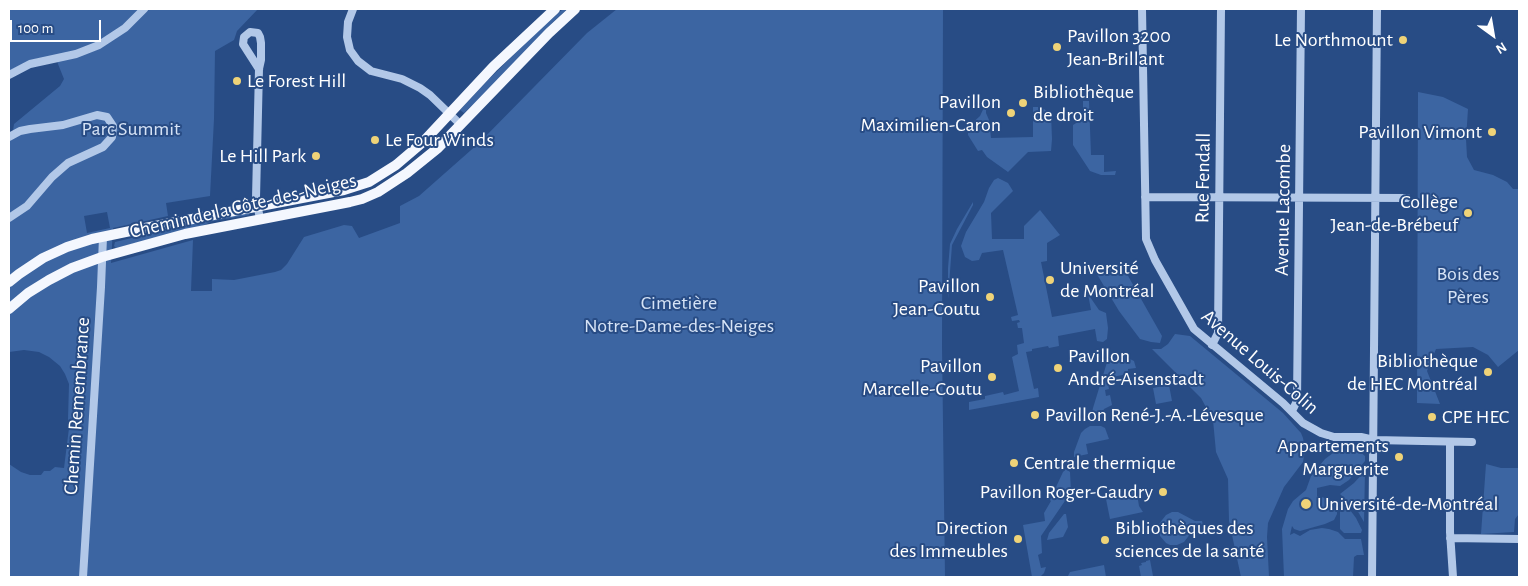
<!DOCTYPE html>
<meta charset="utf-8">
<style>
body{margin:0}
#map{position:relative;width:1528px;height:586px;overflow:hidden;background:#284c85;font-family:"Alegreya Sans",sans-serif}
canvas{display:block}
.frame{position:absolute;inset:0;border:10px solid #fff;pointer-events:none}
.north{position:absolute;left:1468px;top:10px;width:50px;height:50px;-webkit-text-stroke:4px #284c85;paint-order:stroke;rotate:148deg;font-size:14px;font-weight:700;line-height:20px;text-align:center;color:#fff}
.north::after{content:'';display:block;margin:auto;width:18px;height:22px;background:#fff;clip-path:polygon(50% 0,100% 100%,50% 72%,0 100%)}
.scale{position:absolute;left:10px;top:20px;width:91px;height:22px;box-sizing:border-box;border:2px solid #fff;border-top:0;padding-left:6px;font-size:15px;line-height:18px;white-space:nowrap;color:#fff;-webkit-text-stroke:4px #284c85;paint-order:stroke}
</style>
<div id="map">
<canvas width="1528" height="586"></canvas>
<div class="frame"></div>
<div class="north">N</div>
<div class="scale">100 m</div>
</div>
<script>
const ctx = document.querySelector('canvas').getContext('2d');
ctx.lineJoin = 'round';
function paint(path, color) { ctx.fillStyle = color; ctx.fill(path, 'evenodd'); }
const poly = rows => new Path2D(rows.map(r => 'M' + r).join(''));
function trace(path, color, width, dash) { ctx.strokeStyle = color; ctx.lineWidth = width; ctx.lineCap = dash ? 'butt' : 'round'; ctx.setLineDash(dash || []); ctx.stroke(path); }
function drawText(font, color, halo, rows, align = 'center') {
  ctx.font = font + ' "Alegreya Sans",sans-serif'; ctx.lineWidth = 4; ctx.setLineDash([]); ctx.textBaseline = 'middle'; ctx.strokeStyle = halo; ctx.fillStyle = color; for (const [text, x, y, turn = 0] of rows) {
    ctx.save(); ctx.translate(x, y); ctx.rotate((+turn || 0) * Math.PI / 180); ctx.textAlign = isNaN(turn) ? turn : align; if (halo) ctx.strokeText(text, 0, 0); ctx.fillText(text, 0, 0); ctx.restore();
  }
}
paint(poly([
 [9,9,258,9,237,31,234,40,215,51,214,119,210,196,166,203,168,216,113,228,111,263,193,240,191,291,212,291,212,279,234,280,275,272,281,270,287,264,304,237,344,225,352,226,359,238,400,223,400,206,419,196,479,143,587,33,617,9,943,9,942,346,945,577,9,577,9,464,21,472,30,475,41,475,44,471,50,471,55,467,64,468,69,428,68,419,69,384,65,374,60,366,49,357,39,352,24,350,9,352,9,139,12,137,14,124,60,86,64,79,58,64,56,55,27,62,9,71],
 [107,212,110,228,87,233,84,216],
 [563,9,567,9,553,22,487,91,464,113,460,110,488,80,536,33],
 [1418,92,1443,97,1468,109,1466,139,1467,157,1474,170,1493,175,1507,182,1513,189,1519,189,1519,350,1498,367,1488,355,1473,347,1436,349,1427,371,1440,404,1417,403],
 [1083,101,1089,101,1091,155,1104,155,1104,172,1116,171,1115,175,1101,175,1090,171,1073,145,1073,125,1083,119],
 [986,103,986,113,989,120,991,138,1033,137,1033,107,1041,107,1051,114,1052,139,1051,151,1028,152,1008,172,987,157,982,150,978,151,968,135,968,127,980,116],
 [998,178,1008,183,1013,191,991,213,992,239,1024,239,1024,226,1040,210,1060,235,1047,243,1047,261,1041,262,1052,317,1091,310,1088,294,1099,310,1106,313,1108,328,1107,339,1103,342,1097,341,1095,329,1058,336,1059,346,1049,348,1048,346,1032,349,1032,351,1026,352,1034,389,1038,388,1039,397,969,410,969,402,985,399,985,396,1003,392,1004,395,1019,391,1012,357,1018,354,1017,345,1024,343,1022,328,1018,328,1017,323,1020,322,1019,320,1012,321,1011,317,1018,315,1003,250,982,253,979,260,972,261,965,257,961,246,966,232,984,202,989,188,994,180],
 [973,202,973,205,952,245,948,299,948,268,950,244,957,229],
 [248,213,249,215,213,221,202,226,116,248,114,246,115,242,140,236,155,231],
 [1123,267,1162,336,1160,343,1151,342,1140,339,1119,311,1095,271,1098,269,1120,269],
 [1175,334,1190,336,1283,413,1301,433,1303,438,1305,450,1303,462,1284,487,1268,523,1267,537,1269,577,1241,577,1229,521,1228,479,1216,452,1213,420,1201,398,1152,349,1161,349,1168,344],
 [1124,356,1134,361,1136,368,1128,369,1128,374,1107,378,1109,389,1105,390,1106,396,1110,395,1112,405,1104,409,1100,417,1096,418,1093,416,1092,413,1093,408,1108,359],
 [1169,385,1172,401,1156,404,1153,388],
 [1090,426,1101,426,1105,428,1109,439,1086,444,1088,454,1074,457,1074,452,1081,433,1085,429],
 [1343,450,1361,450,1360,452,1365,456,1365,461,1349,480,1340,486,1330,485,1317,488,1317,496,1329,499,1337,503,1337,514,1334,520,1325,524,1300,531,1294,529,1292,526,1290,535,1294,533,1300,536,1310,530,1322,528,1329,529,1338,532,1345,539,1361,539,1364,555,1357,555,1354,557,1353,577,1284,577,1282,529,1288,509,1293,501,1306,490,1311,476,1325,459,1333,453],
 [1486,464,1501,468,1519,468,1519,514,1515,519,1514,532,1481,534],
 [1066,469,1070,472,1071,492,1041,536,1042,553,1038,555,1041,568,1046,567,1044,573,1040,577,1032,577,1023,525,1045,521,1044,513,1051,501,1050,500,1063,472],
 [1365,471,1364,522,1357,510,1340,494,1354,483],
 [1136,488,1139,506,1143,512,1110,519,1105,494],
 [1340,503,1344,504,1350,510,1356,518,1362,530,1361,533,1344,533,1340,529],
 [1178,512,1195,521,1202,521,1203,525,1194,529,1184,542,1177,545,1170,545,1166,543,1160,536,1159,524,1166,515,1172,512],
 [1064,514,1066,514,1068,527,1063,537,1047,540,1049,533],
 [1150,560,1153,576,1152,577,1141,577,1139,566,1142,565,1141,563,1146,562,1146,561],
 [1104,565,1106,577,1069,577,1068,576,1070,572]
]), '#3c65a2');
trace(poly([
 [353,9,348,22,347,37,350,50,358,61,371,71,402,79,420,88,430,95,461,125],
 [1142,9,1146,239,1155,260,1194,329,1283,403,1303,423,1321,433,1334,437,1361,437,1374,440,1472,442],
 [259,69,243,44,244,37,250,32,258,33,260,37,261,43,261,60,259,69,256,198,260,219],
 [9,75,30,64,76,54,99,45,125,28,144,9],
 [9,137,20,131,30,129,63,125,97,115,107,117,113,126,112,137,103,147,68,163,52,177,27,206,9,218],
 [1145,197,1407,198],
 [1212,345,1218,333,1221,9],
 [1292,411,1297,401,1301,9],
 [1450,442,1450,532,1453,577],
 [1450,538,1519,539],
 [83,577,101,287,103,237],
 [1372,577,1377,9]
]), '#b2c8e8', 8);
trace(poly([
 [9,282,19,274,43,258,67,247,92,239,140,229,344,190,369,182,396,165,423,142,493,67,555,9],
 [9,309,28,293,49,280,72,268,102,257,185,234,350,202,362,199,378,192,407,173,438,148,549,33,575,9]
]), '#f4f7fe', 10);
for (const [x, y, r, color] of [
 [1403,40,5,"#efd378"],
 [1057,47,5,"#efd378"],
 [237,81,5,"#efd378"],
 [1023,103,5,"#efd378"],
 [1011,113,5,"#efd378"],
 [1492,132,5,"#efd378"],
 [375,140,5,"#efd378"],
 [316,156,5,"#efd378"],
 [1468,213,5,"#efd378"],
 [1050,280,5,"#efd378"],
 [990,297,5,"#efd378"],
 [1058,368,5,"#efd378"],
 [1488,372,5,"#efd378"],
 [992,377,5,"#efd378"],
 [1035,415,5,"#efd378"],
 [1432,417,5,"#efd378"],
 [1399,457,5,"#efd378"],
 [1014,463,5,"#efd378"],
 [1163,492,5,"#efd378"],
 [1306,504,6,"#efd378"],
 [1018,539,5,"#efd378"],
 [1105,540,5,"#efd378"]
]) { const dot = new Path2D(); dot.arc(x, y, r, 0, 2 * Math.PI); ctx.fillStyle = color; ctx.fill(dot); trace(dot, '#284c85', 2); }
drawText('20px', '#fff', '#284c85', [
 ["Pavillon 3200",1067,36],
 ["Jean-Brillant",1067,59],
 ["Le Northmount",1393,40,"right"],
 ["Le Forest Hill",247,81],
 ["Bibliothèque",1033,92],
 ["de droit",1033,115],
 ["Pavillon",1001,102,"right"],
 ["Maximilien-Caron",1001,125,"right"],
 ["Pavillon Vimont",1482,132,"right"],
 ["Le Four Winds",385,140],
 ["Le Hill Park",306,156,"right"],
 ["Collège",1458,202,"right"],
 ["Jean-de-Brébeuf",1458,225,"right"],
 ["Université",1060,268],
 ["de Montréal",1060,291],
 ["Pavillon",980,286,"right"],
 ["Jean-Coutu",980,309,"right"],
 ["Pavillon",1068,356],
 ["André-Aisenstadt",1068,379],
 ["Bibliothèque",1478,361,"right"],
 ["de HEC Montréal",1478,384,"right"],
 ["Pavillon",982,366,"right"],
 ["Marcelle-Coutu",982,389,"right"],
 ["Pavillon René-J.-A.-Lévesque",1045,415],
 ["CPE HEC",1442,417],
 ["Appartements",1389,446,"right"],
 ["Marguerite",1389,469,"right"],
 ["Centrale thermique",1024,463],
 ["Pavillon Roger-Gaudry",1153,492,"right"],
 ["Université-de-Montréal",1317,504],
 ["Direction",1008,528,"right"],
 ["des Immeubles",1008,551,"right"],
 ["Bibliothèques des",1115,528],
 ["sciences de la santé",1115,551]
], 'left');
drawText('20px', '#d6e3f6', '#284c85', [
 ["Parc Summit",131,129],
 ["Bois des",1468,274],
 ["Pères",1468,297],
 ["Cimetière",679,303],
 ["Notre-Dame-des-Neiges",679,326]
]);
drawText('20px', '#fff', '#284c85', [
 ["Rue Fendall",1203,178,-89],
 ["Chemin de la Côte-des-Neiges",243,206,-13],
 ["Avenue Lacombe",1283,210,-89],
 ["Avenue Louis-Colin",1260,362,41],
 ["Chemin Remembrance",77,406,-86]
]);
</script>
